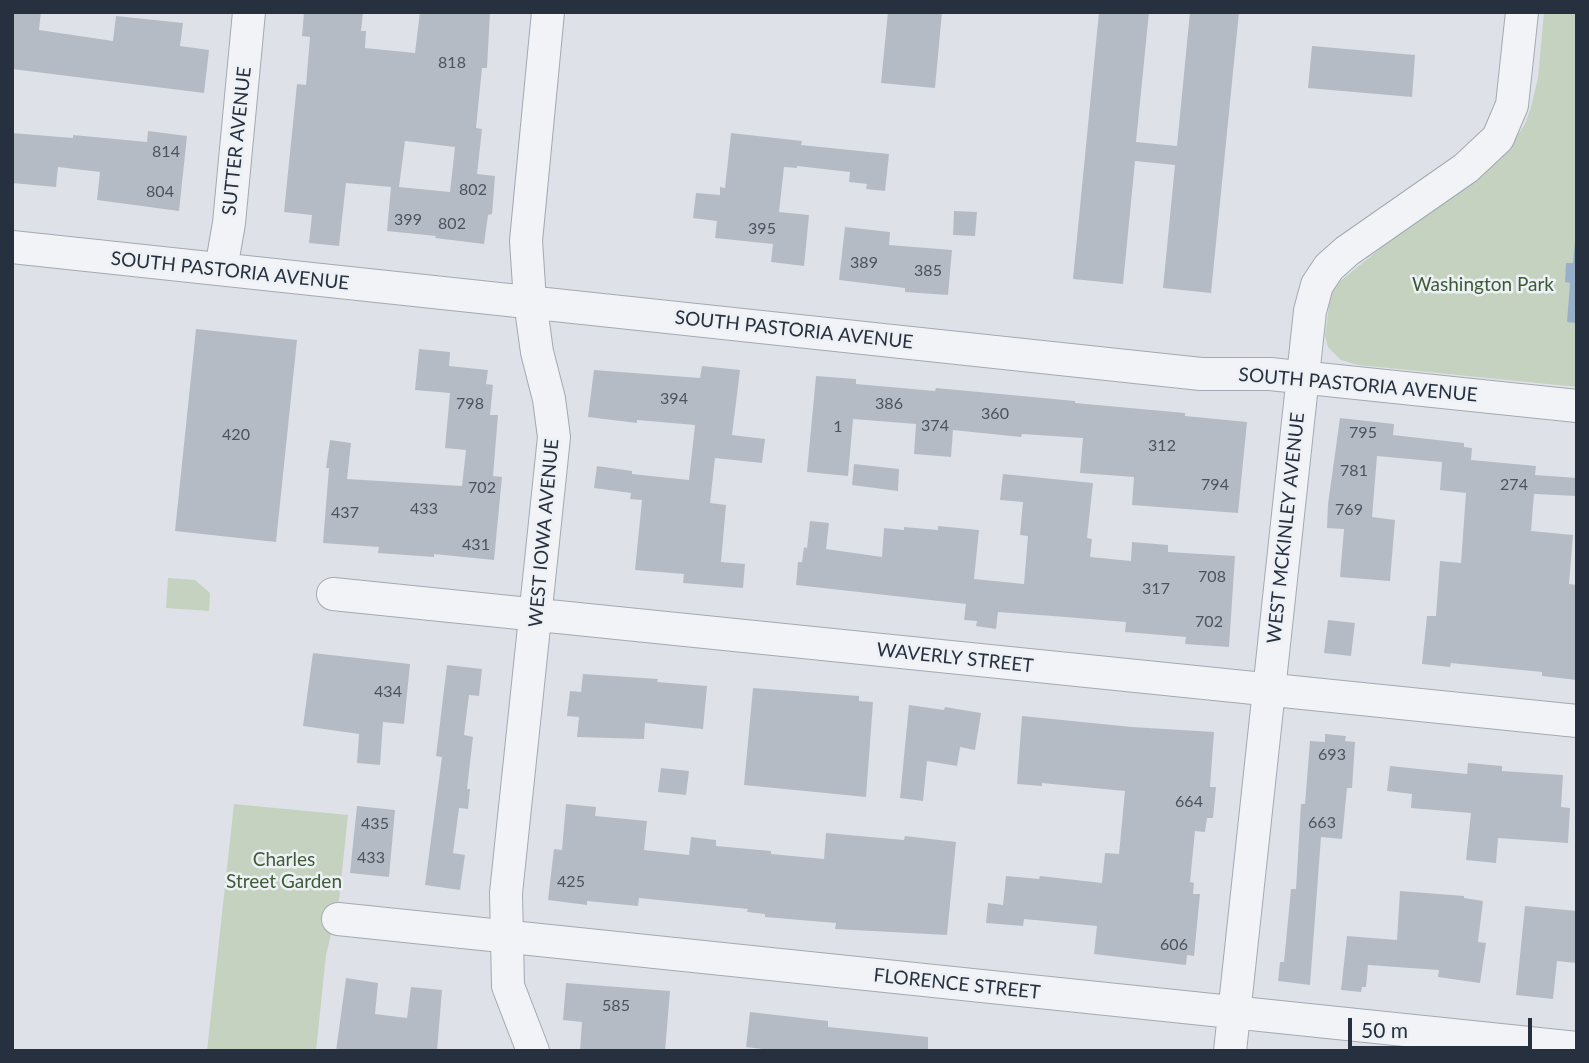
<!DOCTYPE html>
<style>
body{margin:0}
#map{position:relative;width:1589px;height:1063px;overflow:hidden;background:#dee2e8;font-family:Lato,sans-serif}
canvas{display:block}
.frame{position:absolute;inset:0;border:14px solid #27303f;pointer-events:none}
.scale{position:absolute;left:1348px;top:1018px;width:184px;height:32px;box-sizing:border-box;border:4px solid #27303f;border-top:0;padding-left:9px;font-size:21px;line-height:24px;white-space:nowrap;color:#27303f;-webkit-text-stroke:5px #edf1f5;paint-order:stroke}
</style>
<div id="map">
<canvas width="1589" height="1063"></canvas>
<div class="frame"></div>
<div class="scale">50 m</div>
</div>
<script>
const ctx = document.querySelector('canvas').getContext('2d');
ctx.lineJoin = 'round';
function paint(path, color) { ctx.fillStyle = color; ctx.fill(path, 'evenodd'); }
const poly = rows => new Path2D(rows.map(r => 'M' + r).join(''));
function trace(path, color, width, dash) { ctx.strokeStyle = color; ctx.lineWidth = width; ctx.lineCap = dash ? 'butt' : 'round'; ctx.setLineDash(dash || []); ctx.stroke(path); }
function drawText(font, color, halo, rows, align = 'center') {
  ctx.font = font + ' Lato,sans-serif'; ctx.lineWidth = 5; ctx.setLineDash([]); ctx.textBaseline = 'middle'; ctx.strokeStyle = halo; ctx.fillStyle = color; for (const [text, x, y, turn = 0] of rows) {
    ctx.save(); ctx.translate(x, y); ctx.rotate((+turn || 0) * Math.PI / 180); ctx.textAlign = isNaN(turn) ? turn : align; if (halo) ctx.strokeText(text, 0, 0); ctx.fillText(text, 0, 0); ctx.restore();
  }
}
paint(poly([
 [1544,12,1577,12,1577,387,1358,365,1341,360,1328,347,1325,336,1330,297,1339,282,1506,147,1517,136,1525,124,1531,107,1538,78],
 [168,578,195,580,210,593,209,611,166,608],
 [234,804,348,815,339,900,326,955,316,1051,207,1051]
]), '#c4d2bf');
paint(poly([
 [1575,241,1577,241,1577,323,1567,322,1570,283,1565,282,1566,263,1573,263]
]), '#98b0c9');
paint(poly([
 [14,12,41,12,39,30,113,41,116,16,183,23,180,46,209,50,204,93,12,69],
 [304,12,363,12,361,31,366,31,365,48,415,53,420,12,490,12,487,68,482,68,476,128,482,129,477,174,495,176,492,214,488,215,484,244,435,238,436,236,387,231,391,187,346,183,339,246,309,243,312,215,284,212,297,84,306,85,310,37,302,36],
 [405,141,455,147,450,192,399,187],
 [888,12,942,12,935,88,881,83],
 [1099,12,1149,12,1136,142,1177,146,1190,12,1239,12,1211,293,1163,288,1175,165,1135,161,1123,284,1073,279],
 [1312,46,1415,55,1412,97,1308,88],
 [148,131,187,136,179,211,97,200,100,172,58,167,56,187,12,183,12,133,73,138,73,135,147,142],
 [731,133,802,141,801,145,889,154,885,191,866,189,867,184,849,182,850,172,797,166,797,168,784,167,779,212,809,215,804,266,771,262,773,244,715,238,717,221,693,218,696,193,720,195,720,187,725,188],
 [954,211,977,212,975,236,953,235],
 [845,227,890,232,889,245,952,250,948,295,905,292,905,288,839,280],
 [196,329,297,340,276,542,175,531],
 [419,349,450,352,449,366,488,370,486,384,493,385,490,415,498,415,493,476,502,477,494,560,434,554,434,557,378,553,379,547,323,543,329,468,326,468,330,440,351,443,347,479,462,486,466,450,445,448,450,393,415,390],
 [702,366,740,370,732,435,765,439,762,463,715,458,710,503,726,505,721,562,745,564,743,588,683,583,684,574,635,570,642,500,630,499,631,493,594,488,597,466,632,471,632,474,689,480,695,425,637,420,637,423,588,417,594,370,700,378],
 [816,376,856,379,856,384,935,391,936,388,1075,401,1075,403,1185,413,1185,416,1247,422,1238,513,1132,505,1134,477,1080,473,1083,438,1022,434,1021,437,953,430,951,457,914,454,916,424,853,419,848,476,807,472],
 [1340,418,1394,424,1393,435,1464,443,1464,447,1472,448,1471,460,1536,466,1535,475,1577,478,1577,496,1534,494,1531,531,1573,535,1569,584,1577,585,1577,680,1542,676,1542,672,1451,663,1450,667,1422,664,1427,616,1436,616,1440,561,1461,563,1466,493,1440,490,1442,462,1377,456,1372,517,1395,520,1390,581,1340,577,1344,529,1327,528,1328,504],
 [854,464,899,469,898,491,852,485],
 [1003,474,1093,483,1087,538,1092,539,1090,557,1131,561,1132,542,1168,545,1168,552,1235,556,1229,647,1185,644,1186,637,1125,632,1126,622,1053,616,998,612,996,629,976,626,977,621,964,620,966,604,796,585,798,562,802,562,804,547,807,548,810,521,829,523,826,549,882,557,884,528,904,530,904,527,938,530,938,526,979,530,974,579,1024,584,1028,536,1020,535,1023,502,1000,500],
 [1328,620,1355,623,1351,656,1324,653],
 [313,653,410,664,404,724,383,722,380,765,357,763,359,734,303,726],
 [447,665,482,669,479,696,469,695,464,735,473,737,467,789,470,789,468,809,459,808,453,853,465,855,460,890,425,885,442,757,436,756],
 [583,674,658,679,657,682,707,686,703,729,645,723,644,739,577,737,579,717,567,716,570,691,581,692],
 [753,688,859,696,859,701,873,702,866,797,744,785],
 [909,705,944,710,945,707,981,713,975,750,960,747,957,766,927,761,923,801,900,798],
 [1022,716,1132,727,1214,732,1210,787,1216,787,1213,818,1207,818,1205,832,1195,831,1190,882,1194,883,1193,894,1200,894,1194,956,1187,955,1186,965,1094,954,1097,926,1024,919,1023,926,986,923,988,903,1003,905,1006,876,1039,879,1040,876,1102,883,1105,853,1119,854,1125,791,1042,783,1042,786,1017,784],
 [1325,734,1346,736,1345,741,1355,742,1352,788,1347,788,1342,839,1321,837,1310,985,1278,981,1280,962,1284,962,1291,889,1296,889,1301,804,1305,804,1310,741,1325,742],
 [1468,763,1502,766,1502,771,1563,775,1561,807,1570,808,1568,843,1498,838,1496,863,1466,860,1471,813,1411,808,1412,794,1387,791,1390,766,1467,774],
 [661,768,689,771,686,795,658,792],
 [566,804,596,807,595,816,647,821,644,850,689,855,691,837,716,840,716,846,771,851,771,854,824,859,826,833,904,840,905,836,956,842,947,935,835,929,836,923,765,917,765,914,747,912,748,909,639,898,638,906,587,901,587,905,548,900,554,849,562,850],
 [357,806,395,810,389,877,350,873],
 [1400,891,1464,896,1464,898,1483,901,1478,942,1486,943,1480,983,1438,977,1439,970,1368,965,1366,987,1362,987,1361,992,1341,990,1347,936,1397,940],
 [1525,906,1577,911,1577,963,1557,961,1553,999,1516,995],
 [346,978,378,983,375,1014,407,1018,411,987,442,990,437,1051,336,1051],
 [566,983,670,991,665,1051,580,1051,582,1022,563,1020],
 [750,1012,828,1021,828,1027,928,1037,928,1051,762,1051,762,1049,746,1047]
]), '#b5bbc5');
const minor = poly([
 [12,247,1201,374,1270,374,1577,406],
 [221,269,229,223,249,12],
 [333,594,1577,721],
 [338,919,1577,1048],
 [533,1051,508,986,506,893,554,437,549,399,537,352,530,301,526,241,548,12],
 [1230,1051,1310,311,1317,285,1329,267,1347,251,1466,168,1498,138,1512,105,1522,12]
]);
trace(minor, '#a3a9b2', 34);
trace(minor, '#f1f3f6', 32);
drawText('16px', '#4a5360', null, [
 ["818",452,63],
 ["814",166,152],
 ["802",473,190],
 ["804",160,192],
 ["399",408,220],
 ["802",452,224],
 ["395",762,229],
 ["389",864,263],
 ["385",928,271],
 ["394",674,399],
 ["798",470,404],
 ["386",889,404],
 ["360",995,414],
 ["374",935,426],
 ["1",838,427],
 ["795",1363,433],
 ["420",236,435],
 ["312",1162,446],
 ["781",1354,471],
 ["794",1215,485],
 ["274",1514,485],
 ["702",482,488],
 ["433",424,509],
 ["769",1349,510],
 ["437",345,513],
 ["431",476,545],
 ["708",1212,577],
 ["317",1156,589],
 ["702",1209,622],
 ["434",388,692],
 ["693",1332,755],
 ["664",1189,802],
 ["663",1322,823],
 ["435",375,824],
 ["433",371,858],
 ["425",571,882],
 ["606",1174,945],
 ["585",616,1006]
]);
drawText('19px', '#27303f', '#edf1f5', [
 ["SUTTER AVENUE",237,141,-84],
 ["SOUTH PASTORIA AVENUE",230,271,6],
 ["SOUTH PASTORIA AVENUE",794,330,6],
 ["SOUTH PASTORIA AVENUE",1358,385,5],
 ["WEST MCKINLEY AVENUE",1286,528,-84],
 ["WEST IOWA AVENUE",544,533,-85],
 ["WAVERLY STREET",955,658,6],
 ["FLORENCE STREET",957,984,6]
]);
drawText('19px', '#3c5b34', '#edf1f5', [
 ["Washington Park",1483,285],
 ["Charles",284,860],
 ["Street Garden",284,882]
]);
</script>
